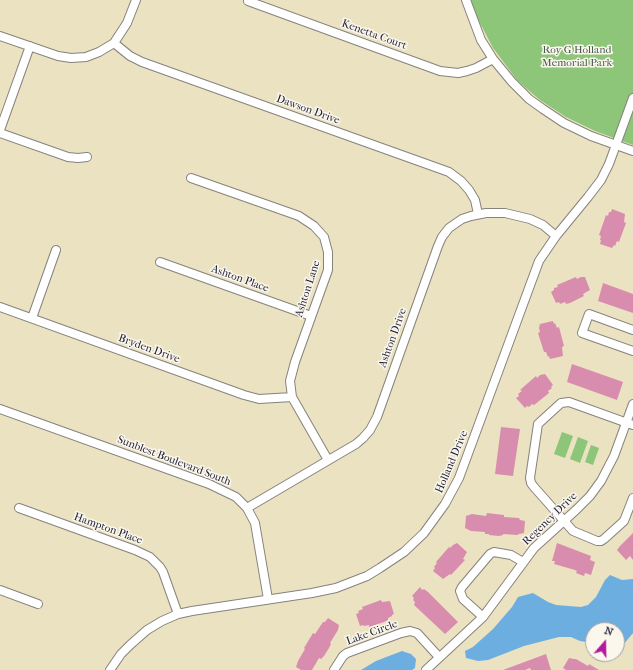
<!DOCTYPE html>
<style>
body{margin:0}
#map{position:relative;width:633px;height:670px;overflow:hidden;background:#eae2c0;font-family:"IM FELL French Canon",serif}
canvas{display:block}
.north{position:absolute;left:585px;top:622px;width:40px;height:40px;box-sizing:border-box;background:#fbf7ec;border:1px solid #a4a2a5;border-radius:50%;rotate:20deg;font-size:11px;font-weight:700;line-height:16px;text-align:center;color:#22223b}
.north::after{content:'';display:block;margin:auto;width:14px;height:18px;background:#b5179e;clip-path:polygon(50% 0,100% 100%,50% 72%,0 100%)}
</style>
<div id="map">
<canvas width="633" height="670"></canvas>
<div class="north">N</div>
</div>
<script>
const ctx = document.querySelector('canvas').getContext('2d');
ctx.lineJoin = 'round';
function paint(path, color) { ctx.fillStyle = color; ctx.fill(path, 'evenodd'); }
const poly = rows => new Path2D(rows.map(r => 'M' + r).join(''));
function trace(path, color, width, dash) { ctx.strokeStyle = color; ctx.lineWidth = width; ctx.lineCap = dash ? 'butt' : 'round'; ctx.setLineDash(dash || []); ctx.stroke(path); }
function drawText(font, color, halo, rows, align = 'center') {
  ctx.font = font + ' "IM FELL French Canon",serif'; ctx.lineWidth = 3; ctx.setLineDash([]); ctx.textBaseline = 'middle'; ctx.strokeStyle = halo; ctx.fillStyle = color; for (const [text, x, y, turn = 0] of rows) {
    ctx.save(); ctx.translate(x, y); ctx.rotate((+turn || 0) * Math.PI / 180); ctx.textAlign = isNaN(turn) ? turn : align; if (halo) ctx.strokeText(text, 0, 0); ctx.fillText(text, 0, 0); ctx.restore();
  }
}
paint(poly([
 [471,0,633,0,633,145,595,131,566,117,540,100,527,89,517,80,493,48,477,17],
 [562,432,573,436,565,458,554,454],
 [578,437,588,441,580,463,570,459],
 [591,445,599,448,593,465,585,462]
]), '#8dc579');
paint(poly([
 [610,575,622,580,633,579,633,633,623,645,617,647,617,630,593,630,593,643,580,641,571,637,559,637,524,646,488,660,478,661,466,658,465,651,473,647,493,629,512,607,518,597,533,593,548,602,556,605,581,607,588,605,596,597,605,580],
 [402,651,411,654,416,659,415,668,412,670,361,670,376,661]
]), '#6daee1');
paint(poly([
 [612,209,625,214,624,222,626,223,619,242,617,241,615,246,614,245,612,248,600,244,601,240,600,240,601,236,599,235,606,215,608,216,609,212,611,212],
 [576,277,577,279,581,277,585,277,590,290,583,294,584,296,570,303,566,304,565,302,560,304,559,302,556,303,551,292,554,290,554,288,558,287,557,285],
 [603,283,633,294,633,313,598,301],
 [553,321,554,324,555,323,557,328,559,327,564,346,562,347,563,356,550,359,549,356,548,357,546,352,544,352,538,333,540,332,539,328,540,324],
 [572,364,623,382,617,400,567,382],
 [545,374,553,385,551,387,552,388,548,391,549,393,534,405,532,404,529,407,527,406,525,408,516,398,519,396,518,394,522,391,520,390,536,376,537,378,540,375],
 [501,427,520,429,513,476,495,474],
 [487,513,504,515,504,517,519,518,520,520,525,521,524,533,519,534,517,535,503,534,503,535,499,536,489,535,489,534,485,534,485,532,471,531,465,528,466,516,472,514,486,516],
 [633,533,633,560,630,556,626,560,617,550,620,546],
 [457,543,467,552,463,559,465,560,451,575,450,574,443,579,433,571,435,568,434,567,437,563,436,562,449,547,450,548,453,545],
 [557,543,591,556,590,560,595,562,591,575,585,573,584,576,576,573,577,571,575,570,554,564,555,561,552,561],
 [420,587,422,590,424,589,428,592,458,622,445,634,414,605,415,602,413,600,414,598,412,596],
 [381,600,382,602,390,601,394,614,392,615,392,616,388,618,388,620,384,622,369,627,369,625,364,626,363,625,360,626,356,614,359,613,358,611,363,609,362,607],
 [328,618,339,625,338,630,330,643,331,644,329,648,324,656,321,659,319,658,312,670,301,670,296,667,298,661,305,649,304,648,313,633,315,634,323,622,325,622],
 [546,654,551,670,531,670,530,668,525,670,503,670],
 [569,658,574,659,576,659,588,666,589,664,599,670,566,670,563,668]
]), '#d98dae');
const minor = poly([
 [466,0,481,40,493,59,512,82,529,99,543,109,564,123,591,136,633,151],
 [248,1,440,71,458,73,467,71,476,68,493,59],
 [0,36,58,56,71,58,86,57,99,52,114,43,127,23,136,0],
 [114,43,130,56,142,62,449,172,461,181,469,190,475,200,478,214],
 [0,130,30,46],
 [0,133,68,157,78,158,87,157],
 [191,178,299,216,314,226,324,237,328,252,328,270,295,362,290,381,292,397,328,460],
 [160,262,311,316],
 [0,307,244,395,259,399,292,397],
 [32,318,56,250],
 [633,330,589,314,582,333,633,351],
 [0,409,209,484,236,497,247,508,255,523,268,599],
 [633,425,569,402,561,403,538,424,530,478,531,483,534,487,573,531,597,541,601,541,604,539,624,521,633,498],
 [19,508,135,550,150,557,160,567,163,572,178,614],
 [247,508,356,444,363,438,370,430,377,417,438,246,442,237,449,228,462,219,471,216,486,213,505,213,530,219,543,225,556,236],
 [0,590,38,604],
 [483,617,463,599,460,591,462,587,490,554,494,552,511,555,523,562],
 [110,670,121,654,130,645,147,630,162,621,178,614,192,611,312,593,336,588,367,576,380,568,404,552,424,533,445,504,459,478,539,261,556,236,588,197,601,180,609,164,633,98],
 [334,670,343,656,347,653,401,633,410,631,417,633,439,657],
 [426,670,483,617,534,548,576,510,590,496,601,481,614,456,633,404]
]);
trace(minor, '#86827e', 10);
trace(minor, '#fff', 8);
drawText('11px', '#22223b', '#fbf7ec', [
 ["Kenetta Court",374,35,20],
 ["Dawson Drive",308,110,20],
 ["Ashton Place",240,279,20],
 ["Ashton Lane",308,289,-72],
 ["Ashton Drive",393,338,-70],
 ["Bryden Drive",149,349,20],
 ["Sunblest Boulevard South",174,461,21],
 ["Holland Drive",452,462,-67],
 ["Regency Drive",550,519,-44],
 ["Hampton Place",108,529,20],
 ["Lake Circle",372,633,-20]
]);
drawText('11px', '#475b51', '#fbf7ec', [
 ["Roy G Holland",577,50],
 ["Memorial Park",577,63]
]);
</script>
